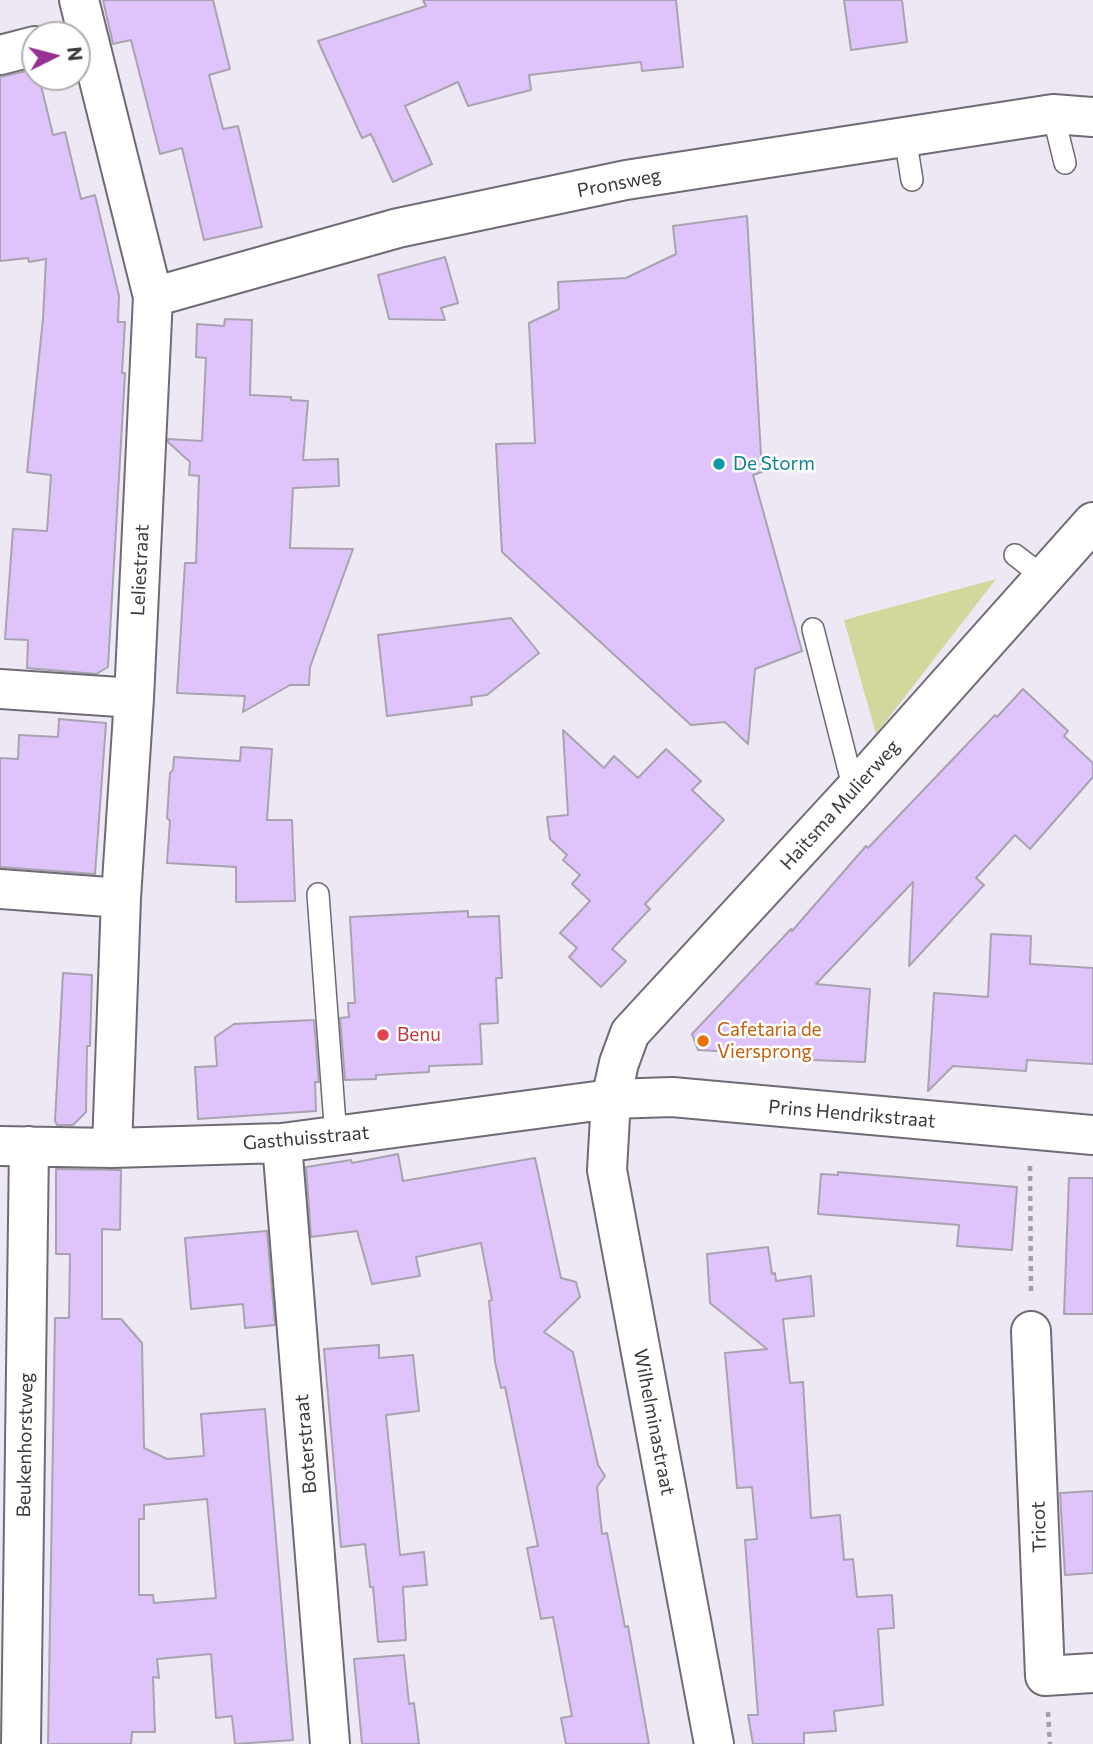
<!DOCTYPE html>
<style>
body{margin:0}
#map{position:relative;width:1093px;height:1744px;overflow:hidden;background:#ede8f3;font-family:Commissioner,sans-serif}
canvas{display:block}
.north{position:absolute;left:21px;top:21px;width:70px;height:70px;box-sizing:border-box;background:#fff;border:2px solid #b1b0b1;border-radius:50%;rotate:84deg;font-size:19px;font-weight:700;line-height:28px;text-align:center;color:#3b393d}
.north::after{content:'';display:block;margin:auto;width:24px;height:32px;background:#983093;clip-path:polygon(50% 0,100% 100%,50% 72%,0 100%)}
</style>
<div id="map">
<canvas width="1093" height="1744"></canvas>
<div class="north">N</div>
</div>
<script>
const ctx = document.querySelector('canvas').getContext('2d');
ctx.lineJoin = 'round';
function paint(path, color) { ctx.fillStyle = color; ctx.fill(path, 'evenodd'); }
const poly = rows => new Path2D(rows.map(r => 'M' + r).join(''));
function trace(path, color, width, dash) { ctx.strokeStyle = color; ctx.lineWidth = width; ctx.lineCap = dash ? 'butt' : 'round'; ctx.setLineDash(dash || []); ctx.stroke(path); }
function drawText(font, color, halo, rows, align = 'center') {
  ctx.font = font + ' Commissioner,sans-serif'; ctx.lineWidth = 5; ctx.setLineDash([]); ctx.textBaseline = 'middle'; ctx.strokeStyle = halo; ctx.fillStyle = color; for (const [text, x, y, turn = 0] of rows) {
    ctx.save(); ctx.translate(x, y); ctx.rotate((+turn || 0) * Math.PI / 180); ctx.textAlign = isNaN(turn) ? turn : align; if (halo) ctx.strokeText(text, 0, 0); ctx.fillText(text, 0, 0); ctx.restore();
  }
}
paint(poly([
 [996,579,876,734,844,620]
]), '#d2d79c');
const building = poly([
 [103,0,213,0,230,69,209,75,223,129,238,126,262,227,204,240,182,148,160,154,131,40,113,44,103,0],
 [423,0,676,0,683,67,642,71,641,62,529,75,531,90,468,106,458,82,405,106,432,164,393,182,371,134,362,138,318,41,426,6,423,0],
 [844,0,902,0,907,42,851,50,844,0],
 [35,69,35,77,39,77,53,135,65,132,81,199,95,195,119,296,118,322,125,322,122,373,125,373,108,667,96,674,27,668,28,640,5,639,13,529,47,531,51,475,27,472,43,319,46,259,29,262,28,258,0,261,0,77,35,69],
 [747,216,762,472,753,475,802,651,755,669,748,744,725,722,691,725,502,552,496,444,535,443,529,323,559,309,558,282,626,278,676,254,673,226,747,216],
 [445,257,458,303,441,308,445,320,389,319,378,275,445,257],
 [225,319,252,320,250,395,291,397,291,400,308,401,303,460,338,459,339,486,293,488,290,548,353,549,310,667,309,685,290,685,243,712,245,696,177,693,185,563,196,563,199,476,189,475,190,462,168,442,168,439,202,441,206,358,196,357,197,324,224,326,225,319],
 [511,618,539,653,487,695,471,697,472,705,387,716,378,635,511,618],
 [1023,689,1068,731,1064,736,1093,763,1093,777,1030,849,1015,835,976,878,984,885,909,966,913,882,816,984,870,989,865,1062,811,1060,754,1053,698,1050,692,1034,791,929,792,931,866,846,868,848,995,715,997,717,1023,689],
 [59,719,106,723,95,874,0,867,0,758,18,759,19,735,58,737,59,719],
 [563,730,604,768,614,756,638,778,666,749,701,781,692,790,724,820,645,904,650,909,612,949,626,961,601,987,569,957,577,948,560,933,590,901,572,884,580,875,563,860,567,855,550,839,547,817,568,815,563,730],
 [241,747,272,749,267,820,292,820,295,901,236,902,236,867,167,863,170,821,167,818,170,773,173,770,174,757,240,761,241,747],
 [468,911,468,917,499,916,502,978,496,978,498,1023,480,1024,482,1064,429,1066,429,1072,376,1075,376,1079,345,1080,340,1018,349,1017,348,1003,355,1003,350,917,468,911],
 [991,934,1031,936,1030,964,1093,968,1093,1064,1027,1060,1026,1071,953,1066,928,1091,934,993,988,997,991,934],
 [63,973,92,975,90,1046,87,1046,86,1112,73,1125,57,1125,55,1121,63,973],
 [314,1020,319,1082,315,1082,316,1111,198,1119,195,1067,217,1066,215,1037,234,1024,314,1020],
 [398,1154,403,1181,535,1158,561,1278,576,1282,580,1297,544,1332,573,1352,598,1465,605,1476,597,1487,602,1534,607,1533,625,1627,628,1626,649,1744,566,1744,561,1718,572,1716,553,1617,541,1619,527,1548,538,1546,505,1387,501,1388,495,1362,489,1301,492,1300,481,1243,416,1257,420,1276,372,1284,357,1231,311,1237,306,1167,351,1160,352,1163,398,1154],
 [56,1169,121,1170,120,1230,102,1229,102,1319,121,1319,142,1343,144,1448,167,1459,204,1456,201,1414,265,1409,293,1740,235,1744,232,1716,216,1718,211,1654,157,1659,159,1678,153,1677,155,1732,132,1732,131,1744,48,1744,55,1318,69,1318,70,1254,56,1254,56,1169],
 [207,1499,216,1598,154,1603,153,1595,139,1595,139,1519,144,1519,144,1505,207,1499],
 [838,1172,1017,1187,1012,1250,957,1246,959,1225,818,1214,821,1174,838,1175,838,1172],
 [1069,1178,1093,1178,1093,1314,1064,1314,1069,1178],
 [267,1231,275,1325,245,1328,243,1304,191,1309,185,1238,267,1231],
 [768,1247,772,1274,775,1273,776,1281,811,1276,814,1316,783,1319,790,1383,803,1382,811,1518,840,1515,844,1560,853,1559,857,1597,892,1595,894,1628,878,1629,883,1705,834,1711,836,1731,804,1733,804,1744,753,1744,748,1715,758,1715,745,1540,757,1539,752,1487,737,1488,725,1353,767,1349,710,1303,707,1254,768,1247],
 [379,1345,379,1358,413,1355,419,1411,386,1415,400,1555,424,1552,427,1585,403,1587,406,1640,378,1642,373,1587,370,1587,365,1544,341,1547,324,1349,379,1345],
 [1093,1491,1093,1573,1065,1575,1060,1493,1093,1491],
 [404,1655,409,1704,414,1703,419,1744,362,1744,354,1659,404,1655]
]);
paint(building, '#dec4fb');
trace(building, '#a8a3ae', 2);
const lane = poly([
 [1053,114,1065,163],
 [905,137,912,180],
 [1015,555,1045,578],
 [813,629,854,790],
 [318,894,336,1138]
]);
const street = poly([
 [79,0,153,297,134,698,121,898,112,1148],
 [0,55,35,46],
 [153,297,398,228,626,180,1053,114,1093,117],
 [0,689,134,698],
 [0,889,121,898],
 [282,1143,330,1744],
 [0,1146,112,1148,282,1143,611,1099,672,1097,1093,1135],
 [1031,1331,1045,1676,1093,1673],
 [21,1744,29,1146],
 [714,1744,607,1170,611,1099,619,1063,630,1033,854,790,1093,522]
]);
trace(lane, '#6f6b74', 24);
trace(street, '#6f6b74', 42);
trace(poly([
 [1030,1166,1031,1294],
 [1048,1712,1050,1744]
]), '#a19ea6', 4.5, [5, 5]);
trace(lane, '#fff', 21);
trace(street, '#fff', 38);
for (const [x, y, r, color] of [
 [719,464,7,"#0f9aa8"],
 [383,1035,7,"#e0444e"],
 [703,1041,7,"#e8710a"]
]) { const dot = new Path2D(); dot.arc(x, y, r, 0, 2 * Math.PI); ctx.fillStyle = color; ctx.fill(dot); trace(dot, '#fff', 2.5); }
drawText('19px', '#3b393d', '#fff', [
 ["Pronsweg",619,183,-11],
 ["Leliestraat",140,570,-87],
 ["Haitsma Mulierweg",840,805,-48],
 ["Prins Hendrikstraat",852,1114,5],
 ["Gasthuisstraat",306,1138,-5],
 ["Wilhelminastraat",654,1422,79],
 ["Boterstraat",306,1444,-95],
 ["Beukenhorstweg",25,1445,-89],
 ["Tricot",1039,1527,-92]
]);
drawText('19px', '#0d838f', '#fff', [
 ["De Storm",733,464]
], 'left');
drawText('19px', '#c56008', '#fff', [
 ["Cafetaria de",717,1030],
 ["Viersprong",717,1052]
], 'left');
drawText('19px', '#be3a42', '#fff', [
 ["Benu",397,1035]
], 'left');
</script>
